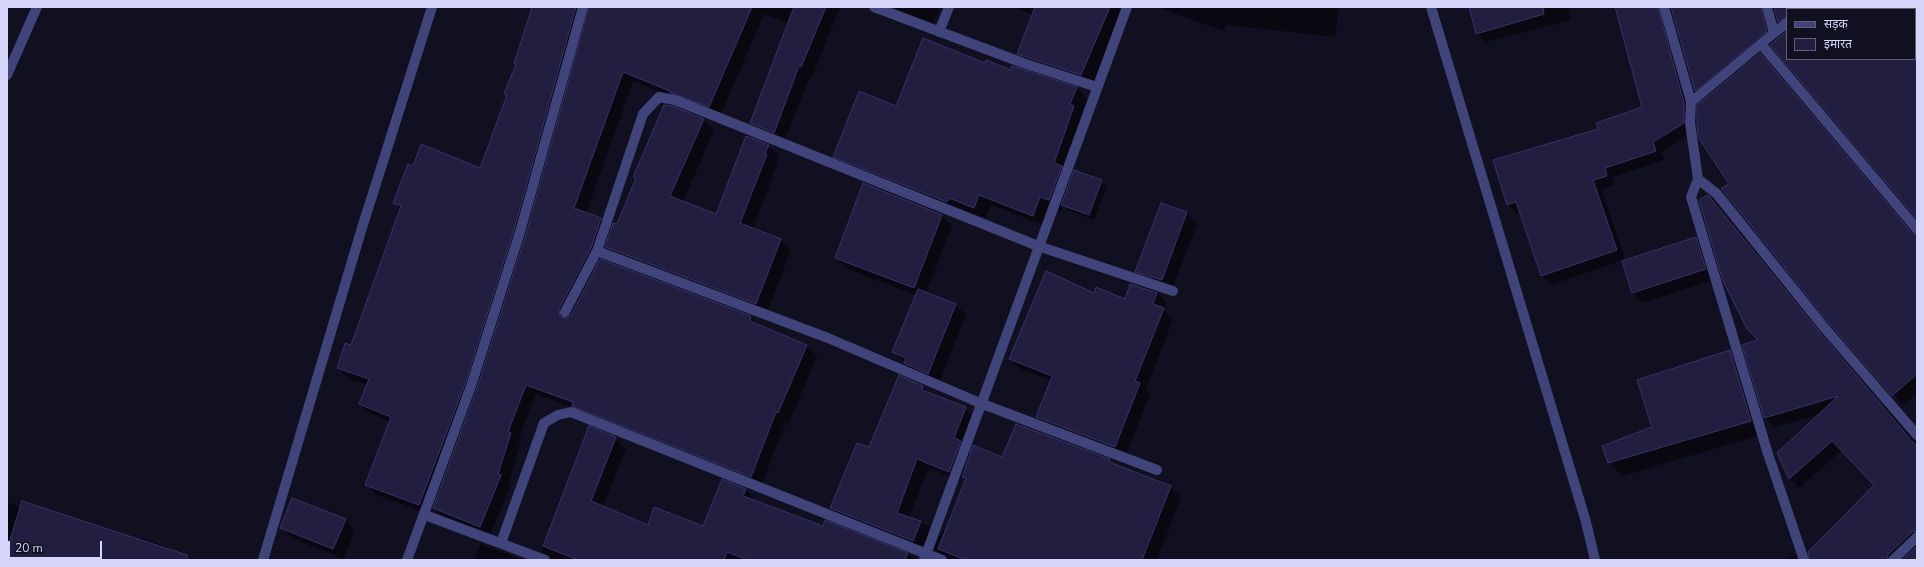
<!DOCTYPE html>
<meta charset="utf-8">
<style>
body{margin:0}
#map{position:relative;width:1924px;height:567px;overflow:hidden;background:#111021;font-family:"Nunito Sans","Noto Sans Devanagari",sans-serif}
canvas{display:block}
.frame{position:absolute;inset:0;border:8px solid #d5d5fa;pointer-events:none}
.legend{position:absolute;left:1786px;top:8px;width:130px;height:52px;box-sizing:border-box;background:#111021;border:1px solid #5f5f78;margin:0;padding:5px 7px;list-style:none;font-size:12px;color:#d5d5fa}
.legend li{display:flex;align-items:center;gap:8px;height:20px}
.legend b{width:20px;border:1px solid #5f5f78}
.scale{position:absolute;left:8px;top:541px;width:94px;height:18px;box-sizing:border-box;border:2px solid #d5d5fa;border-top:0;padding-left:5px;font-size:12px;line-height:14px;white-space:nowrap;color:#d5d5fa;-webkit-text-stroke:3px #111021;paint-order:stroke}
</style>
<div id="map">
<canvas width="1924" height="567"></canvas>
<div class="frame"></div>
<ul class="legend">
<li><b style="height:5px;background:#40447b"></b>सड़क</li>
<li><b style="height:11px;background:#211e40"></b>इमारत</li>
</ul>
<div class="scale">20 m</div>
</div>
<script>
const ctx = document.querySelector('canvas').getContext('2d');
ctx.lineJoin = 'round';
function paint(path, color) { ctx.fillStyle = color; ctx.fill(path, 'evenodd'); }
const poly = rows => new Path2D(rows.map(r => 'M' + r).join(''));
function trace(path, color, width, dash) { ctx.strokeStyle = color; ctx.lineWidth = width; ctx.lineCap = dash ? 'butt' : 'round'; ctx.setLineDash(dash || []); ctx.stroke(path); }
paint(poly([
 [532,7,840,7,812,77,810,76,784,142,762,133,752,123,789,24,764,14,720,116,633,81,586,214,601,219,612,231,617,226,637,179,634,177,703,120,714,130,683,202,717,215,768,146,779,156,776,164,777,165,753,229,780,239,791,250,766,314,617,257,605,246,600,260,751,317,761,327,806,346,817,356,789,423,786,422,761,486,576,409,536,394,518,442,521,444,508,484,510,486,490,536,445,518,434,508,440,493,438,492,429,514,377,495,367,484,391,422,371,414,360,404,368,385,349,379,338,368,351,346,401,209,395,203,413,168,481,169,508,96,517,65,515,63],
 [892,7,940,7,933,24],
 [1015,7,1124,7,1092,85,1029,64,1018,54,1033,15],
 [1156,7,1339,7,1335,37,1226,25,1224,31],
 [1470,7,1568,7,1571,20,1486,42,1477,33],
 [1616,7,1819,7,1818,9,1787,9,1787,30,1779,21,1775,10,1772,11,1769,18,1776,42,1787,33,1787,59,1915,59,1915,54,1917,56,1917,218,1771,44,1759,53,1917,239,1917,393,1903,405,1829,321,1731,184,1705,100,1695,90,1672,9,1668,12,1693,113,1692,132,1661,152,1664,160,1613,177,1615,185,1601,189,1626,261,1696,238,1706,249,1716,279,1643,303,1633,292,1623,260,1551,285,1542,276,1521,213,1517,214,1508,205,1600,130,1644,108],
 [1896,7,1917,7,1917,32,1915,30,1915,9,1897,9],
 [985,65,1076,88,1088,100,1082,115,1085,118,1066,171,1072,177,1101,181,1107,186,1094,220,1068,210,1063,205,1061,211,1052,208,1045,226,991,205,986,218,960,209,959,213,846,168,834,156,896,107],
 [1708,196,1722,210,1828,341,1914,441,1912,443,1917,448,1917,560,1811,560,1809,551,1812,549,1875,485,1842,450,1799,488,1790,478,1820,414,1775,427,1765,417,1760,341],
 [1162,204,1187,213,1197,224,1172,290,1147,282,1136,271],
 [942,215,952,226,926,293,955,304,966,315,939,383,916,374,894,352,916,295,847,269,836,258],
 [1157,293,1167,303,1164,310,1173,319,1146,389,1150,394,1125,457,1047,427,1037,417,1052,381,1020,369,1010,359,1094,295,1125,300],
 [1730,351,1743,364,1764,434,1622,476,1609,463,1653,427],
 [923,387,930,394,965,408,975,419,965,446,971,453,1002,458,1017,425,1110,460,1115,465,1170,487,1181,497,1157,560,946,560,935,549,933,555,842,518,831,508,869,449],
 [928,468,960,481,962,476,966,480,946,531,943,530,941,537,930,526,909,518],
 [589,427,615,438,626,449,603,507,648,526,703,527,746,490,756,502,823,527,826,522,919,560,551,560,542,551],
 [7,502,21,508,138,540,139,537,166,546,177,557,176,560,7,560],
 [345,519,355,530,344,559,292,538,282,528],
 [480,544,524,560,474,560],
 [1795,555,1799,560,1782,560]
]), '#0007');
const building = poly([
 [532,7,576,7,514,230,465,384,419,505,365,485,391,417,359,404,369,379,337,368,345,343,351,345,401,206,393,203,408,164,413,166,421,144,480,168,507,95,504,94,516,64,514,64,532,7],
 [589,7,752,7,709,107,669,92,670,91,623,72,574,208,601,218,591,248,559,309,560,316,566,318,571,315,600,259,751,316,750,321,807,345,778,413,776,412,751,477,572,406,573,402,526,385,508,432,511,433,498,474,501,475,480,527,433,508,477,388,526,234,589,7],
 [794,7,826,7,801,67,799,66,774,133,750,123,794,7],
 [1035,7,1110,7,1081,75,1017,54,1035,7],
 [1469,7,1543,7,1544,14,1476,34,1469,7],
 [1615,7,1658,7,1684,103,1684,123,1653,142,1656,151,1605,168,1607,176,1593,180,1617,250,1541,276,1516,202,1507,205,1493,160,1598,129,1596,123,1642,107,1615,7],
 [1671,7,1761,7,1767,31,1695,91,1671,7],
 [1774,7,1787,7,1787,17,1778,22,1774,7],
 [1787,31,1787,59,1917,59,1917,219,1770,45,1787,31],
 [923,38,985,63,986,60,1011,70,1012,66,1077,87,1070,104,1074,106,1054,163,1062,166,1049,200,1040,197,1033,216,979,195,974,208,949,198,947,202,833,157,859,91,896,106,923,38],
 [1760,53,1912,233,1917,235,1917,374,1892,396,1828,322,1721,188,1729,184,1698,137,1697,123,1697,105,1760,53],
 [664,105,673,106,704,119,670,196,716,214,746,136,769,145,765,153,767,154,740,223,781,239,756,304,605,247,613,223,617,224,636,178,633,177,664,105],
 [1074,170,1102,180,1089,215,1061,205,1074,170],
 [863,183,942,215,914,288,835,258,863,183],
 [1708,195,1818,330,1917,447,1917,531,1912,532,1888,555,1887,560,1810,560,1808,552,1874,485,1832,441,1789,479,1777,453,1838,396,1764,418,1742,345,1758,340,1747,329,1723,281,1699,200,1708,195],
 [1161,203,1187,212,1162,280,1135,272,1161,203],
 [1696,237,1706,269,1632,293,1622,261,1696,237],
 [1046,271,1094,293,1096,287,1125,299,1130,284,1157,293,1153,304,1164,308,1135,381,1140,383,1115,447,1036,417,1052,376,1009,359,1046,271],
 [918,289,956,304,928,374,904,363,906,358,892,352,918,289],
 [1730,350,1751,421,1608,463,1602,446,1652,427,1637,380,1730,350],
 [899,375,923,386,922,390,966,407,954,438,961,441,949,472,917,459,897,513,921,521,913,541,830,508,857,443,869,447,899,375],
 [1016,424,1110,459,1109,462,1171,486,1142,560,966,560,938,549,966,478,962,477,973,445,1002,457,1016,424],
 [589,426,616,437,591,501,648,525,654,507,703,526,722,479,746,489,743,496,823,526,825,520,908,553,905,560,748,560,727,552,724,560,578,560,543,546,589,426],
 [292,498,346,519,333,549,280,528,292,498],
 [22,501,187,555,187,560,7,560,7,550,22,501],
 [1917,546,1917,560,1902,560,1917,546]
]);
paint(building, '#211e40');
trace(building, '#37336a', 1);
trace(poly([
 [874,7,1023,63,1097,87],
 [1431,7,1586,522,1595,560],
 [1664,7,1691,102,1774,33],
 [1767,7,1774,33,1787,23],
 [1882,7,1883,9],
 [1807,9,1809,7],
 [939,32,949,7],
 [1761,44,1917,229],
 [1915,45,1917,48],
 [7,75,37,7],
 [1691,102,1690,123,1698,179,1717,194,1823,326,1917,435],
 [1698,179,1691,197,1768,454,1804,560],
 [597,251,828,338,980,403,1157,470],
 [565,312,597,251,643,114,659,97,675,100,1038,246,1173,291],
 [425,515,545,560],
 [501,543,544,423,558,415,571,412,942,560],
 [263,560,361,231,432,7],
 [407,560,471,386,520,232,583,7],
 [924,560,1127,7],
 [1893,560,1917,537]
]), '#40447b', 10);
</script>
